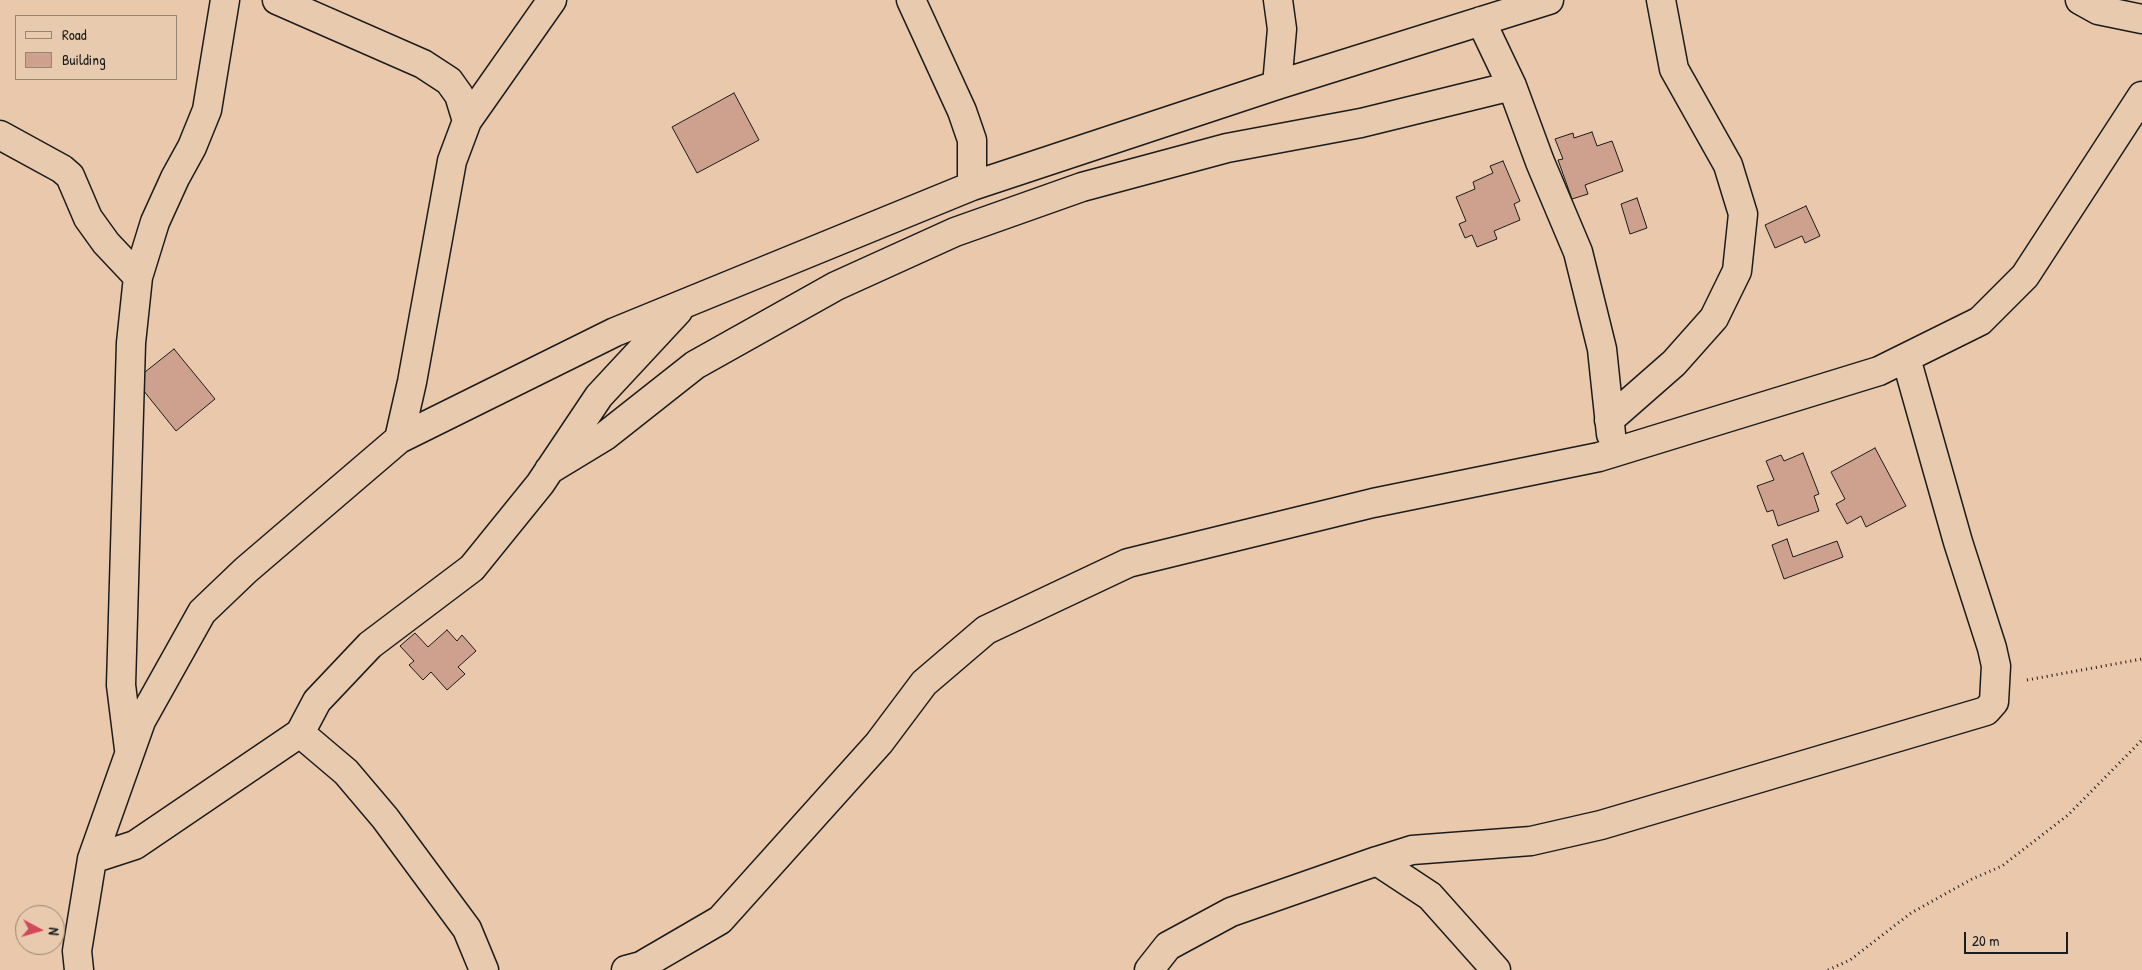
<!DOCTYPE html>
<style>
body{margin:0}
#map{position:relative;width:2142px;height:970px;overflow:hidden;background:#e9c8ac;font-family:"Patrick Hand",sans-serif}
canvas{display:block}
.legend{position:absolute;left:15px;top:15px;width:162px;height:65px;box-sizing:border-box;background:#e8cbaf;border:1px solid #968574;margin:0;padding:6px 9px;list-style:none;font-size:15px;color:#1c1c1c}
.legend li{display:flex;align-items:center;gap:10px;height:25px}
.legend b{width:25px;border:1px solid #968574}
.north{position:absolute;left:15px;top:905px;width:50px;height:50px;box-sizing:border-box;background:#e8cbaf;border:1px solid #968574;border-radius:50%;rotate:96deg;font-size:14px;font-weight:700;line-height:20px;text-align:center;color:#1c1c1c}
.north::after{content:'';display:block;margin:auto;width:18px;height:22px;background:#d1495b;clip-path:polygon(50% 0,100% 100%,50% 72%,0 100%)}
.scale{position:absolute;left:1964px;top:932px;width:104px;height:22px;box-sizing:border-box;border:2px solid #1c1c1c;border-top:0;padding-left:6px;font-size:15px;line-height:18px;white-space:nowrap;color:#1c1c1c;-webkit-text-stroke:4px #e8cbaf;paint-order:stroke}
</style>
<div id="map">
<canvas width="2142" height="970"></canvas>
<ul class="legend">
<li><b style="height:6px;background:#e8cbaf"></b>Road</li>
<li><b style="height:14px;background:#cda18d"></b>Building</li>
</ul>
<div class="north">N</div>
<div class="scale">20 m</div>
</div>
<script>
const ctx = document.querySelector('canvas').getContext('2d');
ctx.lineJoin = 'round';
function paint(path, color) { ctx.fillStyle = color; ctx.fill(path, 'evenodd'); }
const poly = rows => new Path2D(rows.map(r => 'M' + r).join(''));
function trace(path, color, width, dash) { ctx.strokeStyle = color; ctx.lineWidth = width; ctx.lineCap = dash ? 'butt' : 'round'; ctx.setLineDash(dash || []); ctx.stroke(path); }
const building = poly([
 [734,93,759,140,697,173,672,127,734,93],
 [1592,132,1597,146,1612,141,1623,171,1585,185,1588,194,1572,199,1558,160,1563,159,1555,139,1573,133,1574,138,1592,132],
 [1503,161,1520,201,1514,204,1520,220,1494,231,1497,239,1477,247,1472,235,1465,238,1459,224,1466,221,1456,197,1475,189,1473,182,1493,173,1490,166,1503,161],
 [1637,198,1647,228,1630,234,1621,204,1637,198],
 [1806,206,1820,236,1805,243,1802,236,1775,248,1765,225,1806,206],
 [174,349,215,399,176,431,135,380,174,349],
 [1875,448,1906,506,1866,527,1861,516,1847,524,1836,504,1845,499,1831,472,1875,448],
 [1803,453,1819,494,1814,496,1819,511,1778,526,1773,510,1767,512,1757,486,1774,480,1766,461,1781,455,1784,461,1803,453],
 [1787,539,1793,557,1837,541,1843,557,1784,579,1772,545,1787,539],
 [447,630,457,641,462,635,476,651,458,667,465,674,447,690,431,672,423,680,409,665,414,661,400,646,415,633,428,647,447,630]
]);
paint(building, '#cda18d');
trace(building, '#1c1c1c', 1);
const minor = poly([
 [277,0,423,64,449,81,459,95,467,121],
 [911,0,962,111,972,140,972,186],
 [2080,0,2098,10,2142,19],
 [1481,21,1512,86,1540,162,1578,252,1602,349,1611,434],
 [1277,85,1282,29,1278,0],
 [0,135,62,169,70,176,88,218,106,243,138,277],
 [1609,420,1674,363,1714,318,1737,271,1743,214,1728,165,1674,69,1661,0],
 [399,439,412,382,452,161,467,121,552,0],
 [549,470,605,436,695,365,836,286,955,232,1082,187,1227,148,1361,123,1512,86],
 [300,733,346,772,385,818,467,929,484,970],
 [129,749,121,685,131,343,138,277,155,222,175,178,192,147,207,110,225,0],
 [92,859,135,845,300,733,317,701,370,645,472,568,540,484,599,396,678,311],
 [1377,861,1430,896,1496,970],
 [79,970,77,951,92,859,141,721,202,612,246,570,399,439,615,332,972,186,1277,85,1549,0],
 [626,970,641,966,720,920,879,743,924,683,986,630,1128,563,1373,503,1599,457,1879,371,1980,321,2025,276,2142,96],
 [1149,970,1168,946,1231,912,1377,861,1412,850,1531,841,1601,825,1986,711,1994,702,1996,666,1992,648,1958,542,1906,358]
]);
trace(minor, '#1c1c1c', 31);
trace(poly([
 [2027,680,2142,659],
 [1828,970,1850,960,1911,913,1972,879,2002,866,2068,815,2142,740]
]), '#1c1c1c', 3, [1, 4]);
trace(minor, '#e8cbaf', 28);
</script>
